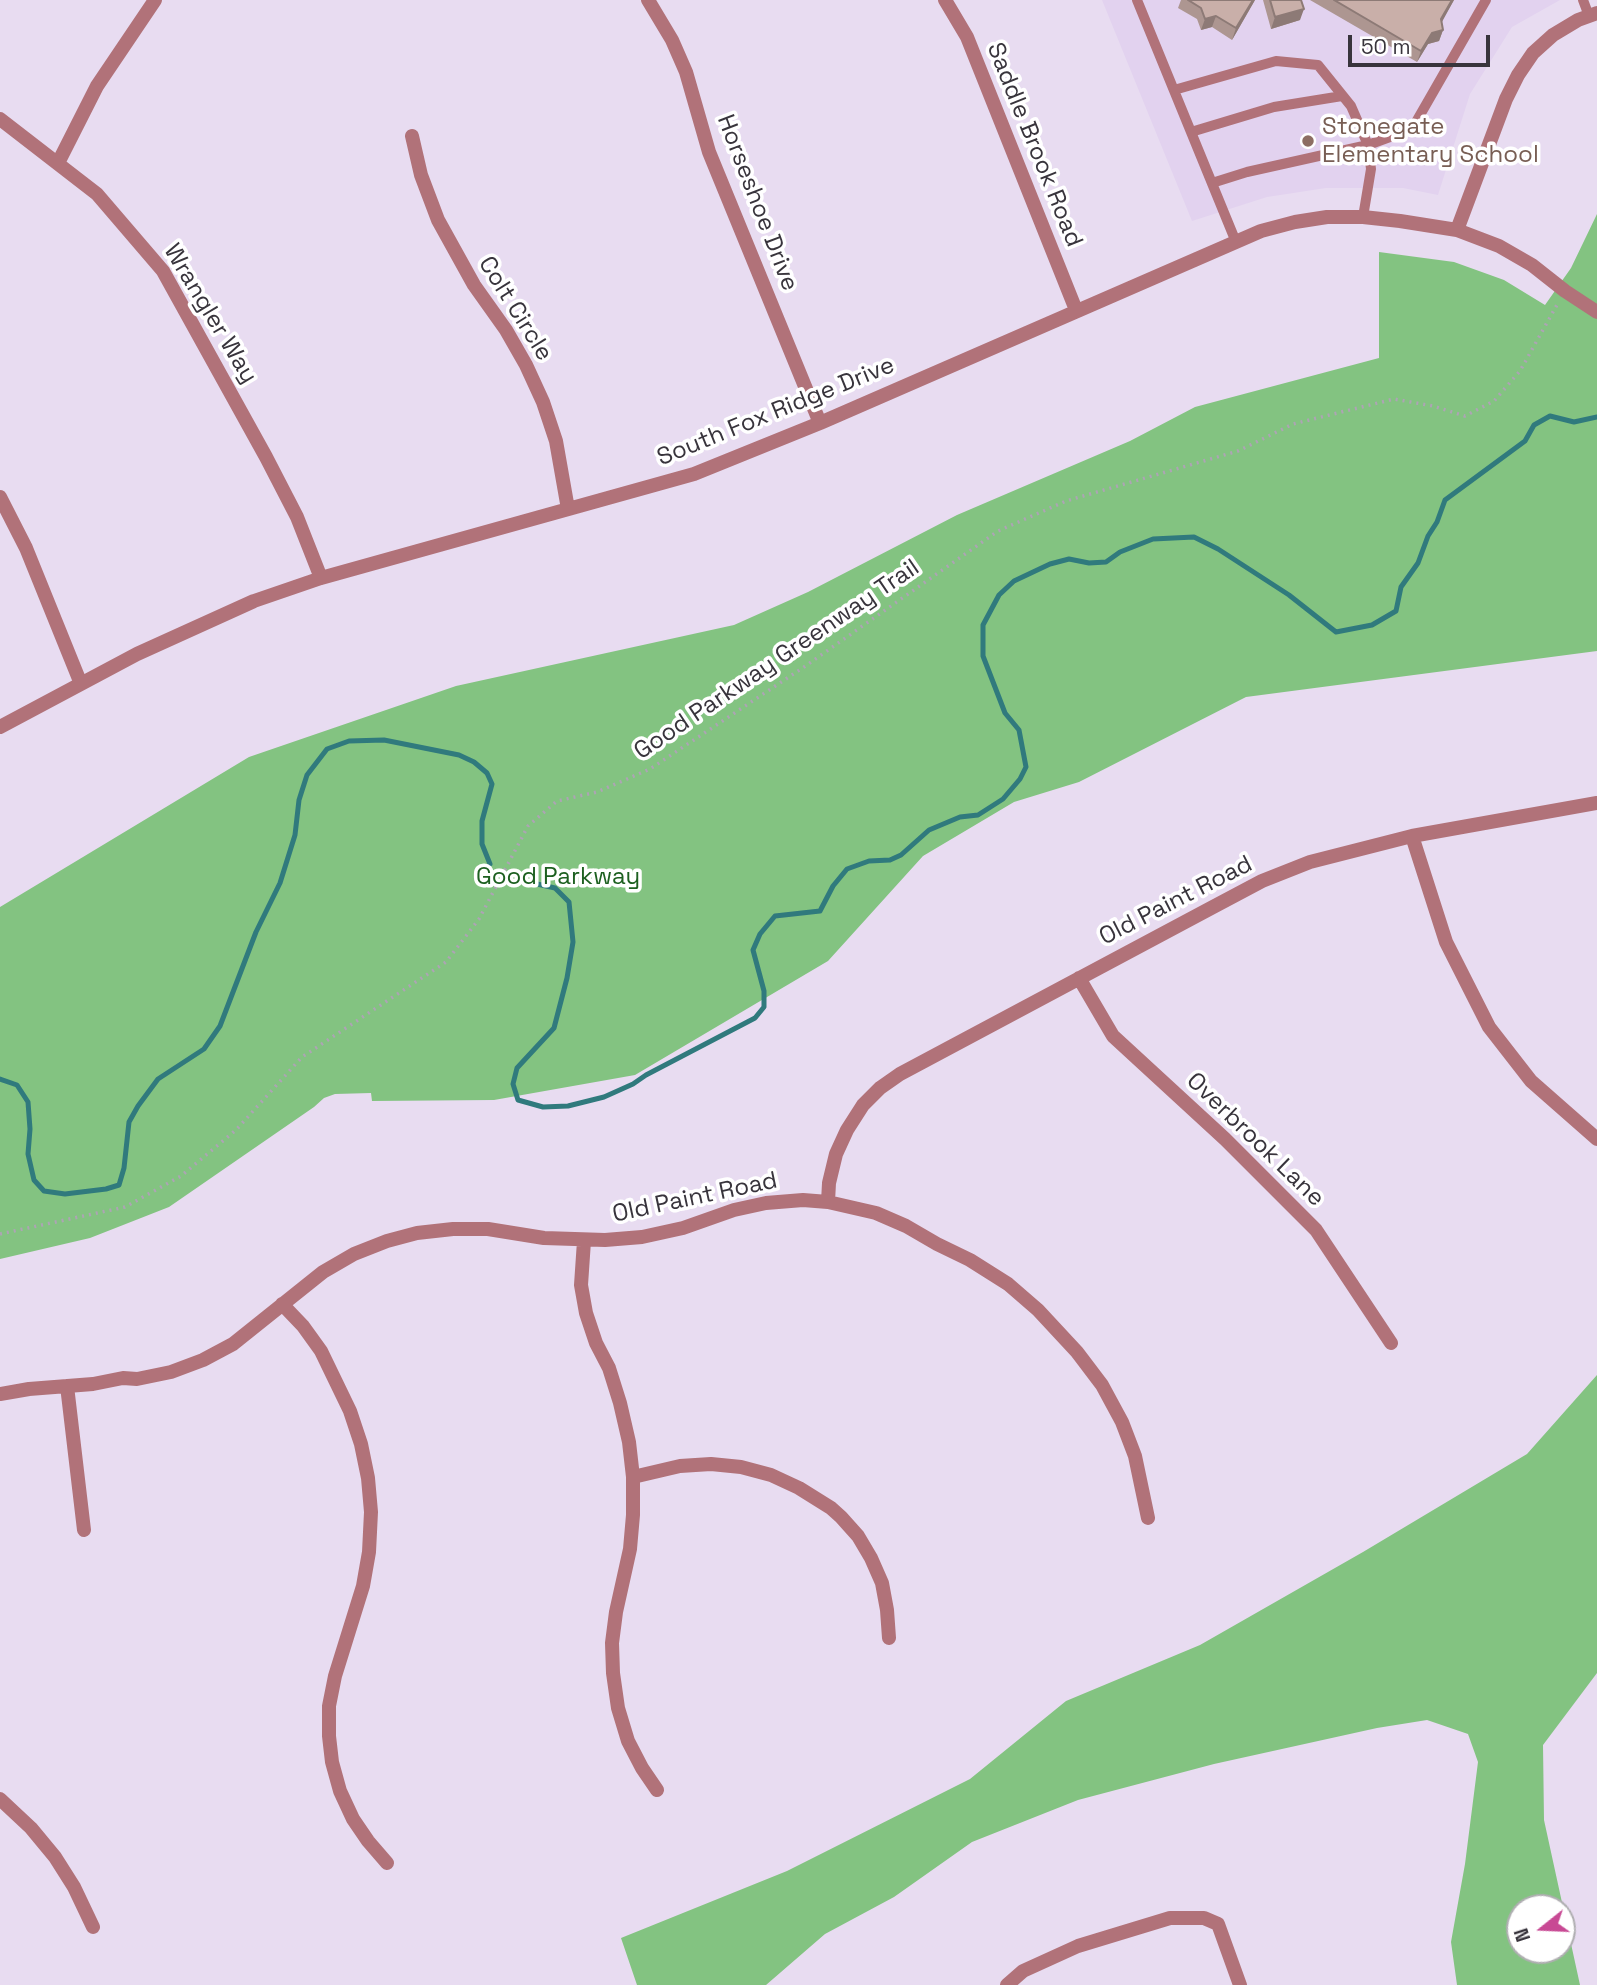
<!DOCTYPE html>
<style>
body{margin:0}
#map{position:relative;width:1597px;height:1985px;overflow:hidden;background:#e8dcf1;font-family:"Space Grotesk",sans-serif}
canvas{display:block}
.north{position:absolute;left:1506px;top:1894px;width:70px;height:70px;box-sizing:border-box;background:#fff;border:2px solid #afaeb1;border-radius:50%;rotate:252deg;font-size:19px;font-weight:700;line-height:28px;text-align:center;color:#38343c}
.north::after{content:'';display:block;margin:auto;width:24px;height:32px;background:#c84994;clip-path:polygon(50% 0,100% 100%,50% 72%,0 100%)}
.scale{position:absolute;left:1348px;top:35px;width:142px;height:32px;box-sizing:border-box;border:4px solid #38343c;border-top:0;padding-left:9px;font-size:21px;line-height:24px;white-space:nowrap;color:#38343c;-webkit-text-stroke:5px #fff;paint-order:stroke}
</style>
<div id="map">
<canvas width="1597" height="1985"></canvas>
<div class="north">N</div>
<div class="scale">50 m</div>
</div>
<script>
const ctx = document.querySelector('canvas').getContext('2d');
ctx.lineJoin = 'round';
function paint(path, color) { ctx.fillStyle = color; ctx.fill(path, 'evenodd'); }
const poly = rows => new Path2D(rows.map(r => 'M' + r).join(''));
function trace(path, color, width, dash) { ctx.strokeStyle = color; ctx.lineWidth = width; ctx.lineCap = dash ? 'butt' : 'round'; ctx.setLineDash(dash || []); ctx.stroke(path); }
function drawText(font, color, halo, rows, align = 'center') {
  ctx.font = font + ' "Space Grotesk",sans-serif'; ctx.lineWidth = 7; ctx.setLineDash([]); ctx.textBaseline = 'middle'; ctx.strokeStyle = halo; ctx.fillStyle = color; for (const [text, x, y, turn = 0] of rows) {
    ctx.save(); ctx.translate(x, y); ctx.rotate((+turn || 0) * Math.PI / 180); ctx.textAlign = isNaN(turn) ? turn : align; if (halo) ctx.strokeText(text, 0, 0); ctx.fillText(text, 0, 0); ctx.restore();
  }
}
paint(poly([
 [1102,0,1560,0,1512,27,1470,94,1438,195,1403,188,1326,188,1267,197,1192,221]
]), '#e2d2ef');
paint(poly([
 [1597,214,1597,651,1246,697,1079,782,1014,802,923,856,828,961,635,1075,494,1100,372,1101,371,1093,335,1094,324,1098,314,1107,169,1207,90,1238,0,1259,0,907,249,757,456,686,734,625,808,592,957,515,1130,441,1195,407,1379,358,1379,252,1454,262,1504,280,1545,305,1571,268],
 [1597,1375,1597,1673,1543,1745,1544,1820,1580,1985,1457,1985,1451,1942,1465,1864,1478,1762,1468,1734,1427,1720,1377,1728,1214,1764,1078,1800,972,1842,894,1897,825,1934,766,1985,637,1985,621,1938,787,1871,970,1779,1066,1701,1200,1645,1363,1552,1527,1454],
 [1562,1908,1562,1950,1520,1950,1520,1908]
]), '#83c381');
trace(poly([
 [519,880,555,888,569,902,573,942,567,978,554,1028,517,1068,513,1084,518,1100,543,1107,568,1106,604,1097,633,1084,646,1075,755,1018,764,1007,764,991,753,950,760,934,775,916,820,911,833,886,847,869,869,861,890,860,901,855,929,830,960,817,978,815,1003,799,1020,779,1026,767,1019,730,1005,713,983,656,983,625,999,595,1014,581,1050,564,1069,559,1089,563,1106,562,1120,552,1153,539,1194,537,1218,549,1289,595,1336,632,1372,625,1396,611,1401,587,1418,563,1428,536,1437,522,1445,500,1525,441,1534,425,1550,416,1574,422,1597,417],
 [0,1079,17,1085,28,1102,30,1129,28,1154,34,1180,44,1191,65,1194,106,1189,119,1185,124,1168,129,1122,138,1106,158,1079,204,1049,220,1026,256,932,280,883,295,835,299,800,307,775,327,749,349,741,384,740,459,755,474,762,487,773,492,784,482,821,482,844,490,864]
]), '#307a7d', 5);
trace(poly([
 [0,1234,125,1207,181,1176,236,1130,302,1057,446,962,479,919,528,826,557,801,597,792,650,769,804,667,998,531,1066,501,1238,451,1293,424,1394,399,1433,406,1465,416,1494,401,1520,371,1558,303]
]), '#ada4b4', 3.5, [2, 5]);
trace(poly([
 [1137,0,1236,242],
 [1583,0,1589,16],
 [1174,90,1276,61,1318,65,1351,106,1368,145,1371,169,1363,217],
 [1191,132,1274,107,1342,96],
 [1212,183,1247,172,1368,145,1412,129,1486,0]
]), '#b17279', 10);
trace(poly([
 [648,0,672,40,686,72,709,152,820,423],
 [945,0,967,37,1076,310],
 [0,119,97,194,163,271,266,457,297,517,321,578],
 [412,136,421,175,438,220,474,285,506,330,526,365,543,402,556,441,568,509],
 [58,163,97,86,155,0],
 [1457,230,1506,99,1518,75,1533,53,1553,35,1578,20,1597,13],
 [0,497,26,548,81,684],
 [0,727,137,654,254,601,321,578,694,474,820,423,1261,231,1295,222,1327,217,1363,217,1400,221,1457,230,1499,246,1532,265,1565,291,1597,312],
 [1412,836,1446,942,1489,1027,1531,1081,1597,1139],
 [1079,978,1113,1036,1225,1139,1316,1230,1391,1343],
 [828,1202,829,1183,836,1154,847,1130,863,1105,880,1088,900,1074,1213,907,1262,881,1310,862,1412,836,1597,803],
 [584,1241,581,1285,586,1313,596,1343,609,1368,620,1403,629,1442,633,1477,633,1515,630,1549,616,1612,612,1643,613,1673,618,1708,628,1741,642,1768,657,1790],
 [282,1304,303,1326,321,1351,350,1411,361,1444,368,1478,371,1512,369,1552,363,1586,335,1676,329,1706,329,1736,332,1762,340,1791,353,1819,368,1841,387,1863],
 [67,1386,84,1530],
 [0,1394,29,1389,93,1384,123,1378,137,1379,171,1372,203,1360,233,1344,323,1272,354,1254,387,1241,417,1233,453,1229,488,1229,544,1238,605,1240,642,1237,683,1228,734,1210,766,1203,803,1200,828,1202,876,1213,906,1226,937,1244,970,1260,1008,1284,1038,1310,1077,1352,1102,1385,1122,1422,1135,1456,1148,1518],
 [633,1477,680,1466,711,1464,741,1467,771,1475,799,1488,831,1508,841,1517,858,1536,871,1558,882,1583,887,1610,889,1638],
 [0,1799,31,1828,55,1857,74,1887,93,1927],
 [1007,1985,1023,1971,1078,1946,1170,1918,1204,1918,1218,1924,1240,1985]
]), '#b17279', 14);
paint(poly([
 [1181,0,1255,0,1232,40,1212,27,1201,30,1197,19,1178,8],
 [1263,0,1301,0,1300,20,1271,29],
 [1310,0,1454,0,1441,22,1443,30,1439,41,1428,44,1417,62]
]), '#ad9691');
paint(poly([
 [1253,0,1255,0,1232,40,1236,28],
 [1452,0,1454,0,1437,31,1441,19],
 [1304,9,1300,20,1271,29,1275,17],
 [1216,16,1212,27,1201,30,1205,19],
 [1443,30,1439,41,1428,44,1417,62,1421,51,1432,33]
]), '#8d7a76');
const building = poly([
 [1188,0,1253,0,1236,28,1216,16,1205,19,1201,8,1188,0],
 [1270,0,1301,0,1304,9,1275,17,1270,0],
 [1334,0,1452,0,1441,19,1443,30,1432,33,1421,51,1334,0]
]);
paint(building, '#c9afa9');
trace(building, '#8d7a76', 2);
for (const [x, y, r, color] of [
 [1308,141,7,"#8d6e63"]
]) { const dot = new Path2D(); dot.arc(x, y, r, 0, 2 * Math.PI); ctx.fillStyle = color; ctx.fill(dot); trace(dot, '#fff', 2.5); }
drawText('24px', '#785e54', '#fff', [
 ["Stonegate",1322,127],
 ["Elementary School",1322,155]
], 'left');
drawText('24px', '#38343c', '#fff', [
 ["Saddle Brook Road",1034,145,68],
 ["Horseshoe Drive",757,203,69],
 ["Colt Circle",515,309,58],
 ["Wrangler Way",210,314,59],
 ["South Fox Ridge Drive",776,412,-22],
 ["Good Parkway Greenway Trail",777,660,-34],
 ["Old Paint Road",1176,901,-27],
 ["Overbrook Lane",1255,1140,44],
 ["Old Paint Road",695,1198,-12]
]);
drawText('24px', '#1d6020', '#fff', [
 ["Good Parkway",558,877]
]);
</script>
